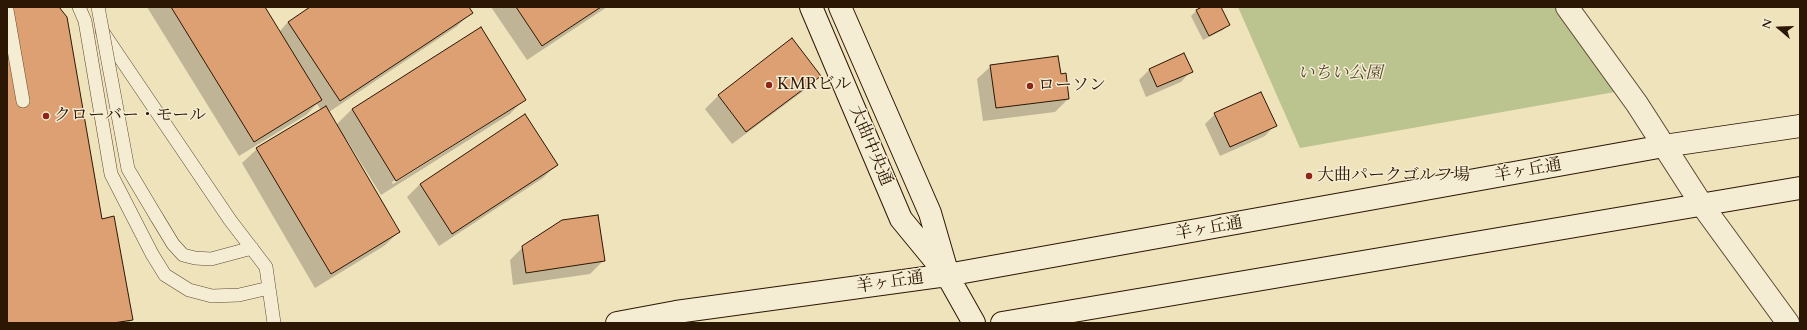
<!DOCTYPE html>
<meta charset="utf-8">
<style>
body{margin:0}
#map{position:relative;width:1807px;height:330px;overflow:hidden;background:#efe3bc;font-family:Cardo,serif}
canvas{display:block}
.frame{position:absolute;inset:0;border:8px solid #2c1604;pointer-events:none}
.north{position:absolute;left:1759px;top:8px;width:40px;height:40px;-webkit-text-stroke:3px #f5edd3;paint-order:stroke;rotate:289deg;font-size:11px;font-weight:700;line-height:16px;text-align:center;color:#2c1604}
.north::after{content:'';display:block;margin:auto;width:14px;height:18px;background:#2c1604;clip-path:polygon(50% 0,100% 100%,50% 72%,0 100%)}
</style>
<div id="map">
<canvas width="1807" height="330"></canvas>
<div class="frame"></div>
<div class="north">N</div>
</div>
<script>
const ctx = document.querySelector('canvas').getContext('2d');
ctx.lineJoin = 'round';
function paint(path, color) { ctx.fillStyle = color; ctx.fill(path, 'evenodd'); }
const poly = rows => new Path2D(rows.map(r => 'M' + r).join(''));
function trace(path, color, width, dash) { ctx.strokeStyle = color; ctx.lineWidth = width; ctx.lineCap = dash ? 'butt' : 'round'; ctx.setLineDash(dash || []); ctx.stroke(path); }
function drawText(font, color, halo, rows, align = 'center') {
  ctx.font = font + ' Cardo,"Noto Serif JP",serif'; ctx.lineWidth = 3; ctx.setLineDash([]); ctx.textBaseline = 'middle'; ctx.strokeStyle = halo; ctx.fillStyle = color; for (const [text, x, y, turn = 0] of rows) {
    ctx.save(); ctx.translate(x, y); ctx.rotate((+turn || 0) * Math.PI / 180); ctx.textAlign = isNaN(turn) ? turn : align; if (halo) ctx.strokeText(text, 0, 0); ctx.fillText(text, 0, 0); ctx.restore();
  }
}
paint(poly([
 [1238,7,1567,7,1626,90,1300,148]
]), '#bbc38f');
paint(poly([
 [58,7,101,220,132,319,129,323,7,323],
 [147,7,264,7,279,32,288,22,312,7,468,7,471,13,456,27,329,112,336,125,352,109,481,29,524,99,510,114,381,195,346,139,345,140,399,232,384,246,315,288,242,163,257,149,321,110,317,104,306,115,239,156],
 [509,109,509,111,393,184,392,182],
 [491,7,607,7,527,60],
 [1205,7,1220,7,1228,25,1223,30,1203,40,1191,16,1196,11],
 [1183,54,1191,71,1181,82,1146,97,1139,80,1149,70],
 [991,66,1060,75,1068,99,1055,112,983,121,977,79],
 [819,76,806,89,732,144,705,109,718,96],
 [1215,114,1275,125,1265,136,1220,156,1205,124],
 [556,165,543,178,439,246,407,197,420,184],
 [523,247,604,260,590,274,513,285,510,260]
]), '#0003');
const building = poly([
 [7,7,59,7,67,17,102,219,114,216,133,320,113,323,7,323,7,7],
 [171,7,265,7,322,100,254,142,171,7],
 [310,7,469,7,473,13,340,101,288,22,310,7],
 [516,7,601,7,542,46,516,7],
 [1202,7,1221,7,1230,25,1209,36,1196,10,1202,7],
 [481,27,526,100,396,181,352,109,481,27],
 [792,38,821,76,746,132,718,95,792,38],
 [1184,53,1193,72,1157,87,1149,69,1184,53],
 [1058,56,1061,74,1066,73,1069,99,996,108,990,65,1058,56],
 [1261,92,1277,126,1230,147,1214,113,1261,92],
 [326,106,400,232,331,274,256,148,326,106],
 [525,114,558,165,452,234,420,184,525,114],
 [598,215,605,261,526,273,522,246,562,220,598,215]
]);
paint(building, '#dda073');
trace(building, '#2c1604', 1);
const lane = poly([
 [79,7,85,21,111,174,152,254,165,275,189,290,212,296,239,295,269,288],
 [7,10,23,101],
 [102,31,230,220,266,267,274,323],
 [156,216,173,244,183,255,195,258,211,259,252,248]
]);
const street = poly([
 [1567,7,1637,104,1702,205,1788,323]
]);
const secondary = poly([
 [811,7,901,219,947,275,974,323],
 [840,7,930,213,946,268],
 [617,323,676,312,947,275,1664,146,1800,126],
 [1002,323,1800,188]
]);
trace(lane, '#5d4932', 14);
trace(street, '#5d4932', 24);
trace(secondary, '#2c1604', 24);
trace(lane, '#f5edd3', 13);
trace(street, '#f5edd3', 22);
trace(secondary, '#f5edd3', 22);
const laneBridge = poly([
 [98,7,128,169,156,216]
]);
trace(laneBridge, '#5d4932', 14, []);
trace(laneBridge, '#f5edd3', 13);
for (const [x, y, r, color] of [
 [769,85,4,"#8f2418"],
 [1030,86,4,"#8f2418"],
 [46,116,4,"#8f2418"],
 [1309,176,4,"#8f2418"]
]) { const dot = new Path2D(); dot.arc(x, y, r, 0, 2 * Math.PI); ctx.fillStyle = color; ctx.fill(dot); trace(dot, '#f5edd3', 1.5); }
drawText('italic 17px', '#574a2e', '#f5edd3', [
 ["いちい公園",1340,74]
]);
drawText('17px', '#2c1604', '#f5edd3', [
 ["KMRビル",777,85],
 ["ローソン",1038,86],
 ["クローバー・モール",54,116],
 ["大曲パークゴルフ場",1317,176]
], 'left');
drawText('17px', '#2c1604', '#f5edd3', [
 ["大曲中央通",870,146,67],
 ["羊ヶ丘通",1528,171,-10],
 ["羊ヶ丘通",1209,229,-10],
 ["羊ヶ丘通",890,283,-8]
]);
</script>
